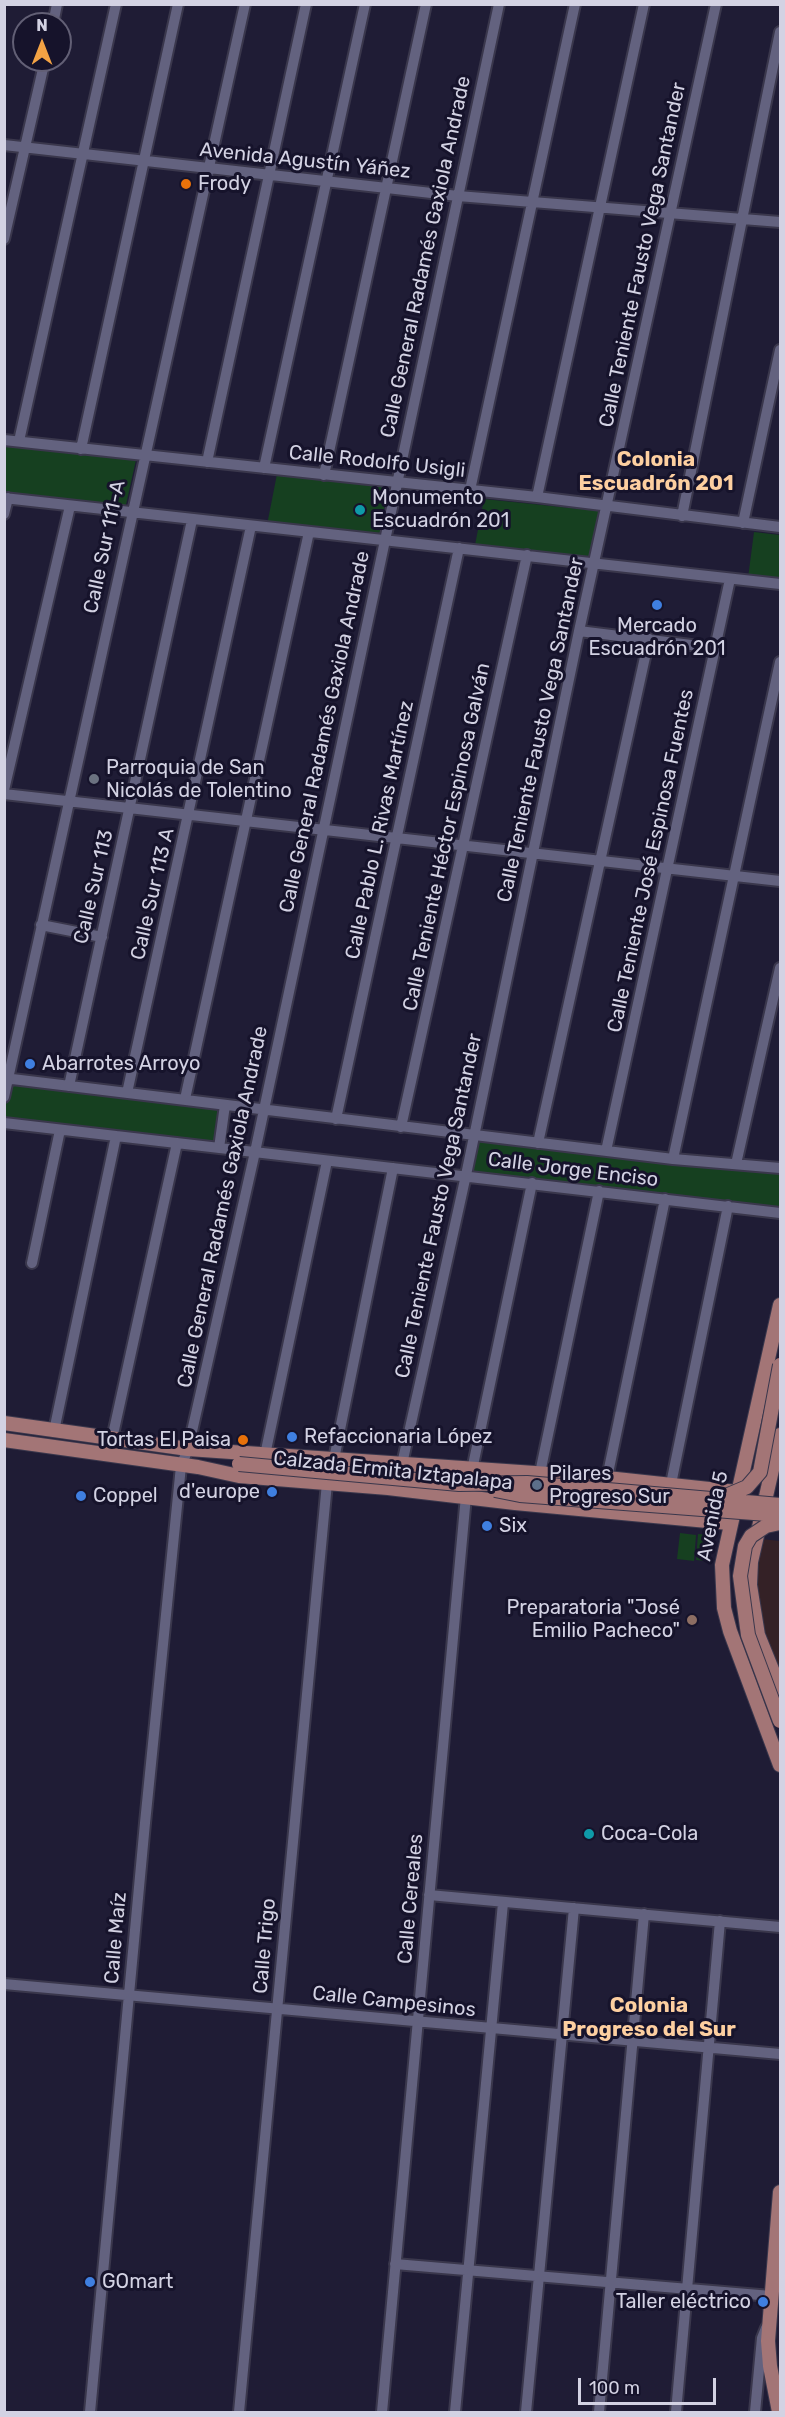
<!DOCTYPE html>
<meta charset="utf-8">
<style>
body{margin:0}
#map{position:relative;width:785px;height:2417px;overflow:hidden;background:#1f1c35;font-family:Rubik,sans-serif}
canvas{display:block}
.frame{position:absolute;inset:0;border:6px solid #d3d2e3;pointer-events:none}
.north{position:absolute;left:12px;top:12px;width:60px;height:60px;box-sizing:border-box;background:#16132b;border:2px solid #625f75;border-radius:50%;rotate:0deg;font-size:16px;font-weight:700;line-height:24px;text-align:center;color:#d3d2e3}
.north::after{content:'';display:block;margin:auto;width:21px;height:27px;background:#f4a344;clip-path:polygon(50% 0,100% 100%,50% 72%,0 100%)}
.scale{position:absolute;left:578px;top:2378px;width:138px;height:27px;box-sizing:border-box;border:3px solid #d3d2e3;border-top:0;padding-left:8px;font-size:18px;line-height:21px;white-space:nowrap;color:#d3d2e3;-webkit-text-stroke:4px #16132b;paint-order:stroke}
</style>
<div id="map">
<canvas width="785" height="2417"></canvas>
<div class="frame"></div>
<div class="north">N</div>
<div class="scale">100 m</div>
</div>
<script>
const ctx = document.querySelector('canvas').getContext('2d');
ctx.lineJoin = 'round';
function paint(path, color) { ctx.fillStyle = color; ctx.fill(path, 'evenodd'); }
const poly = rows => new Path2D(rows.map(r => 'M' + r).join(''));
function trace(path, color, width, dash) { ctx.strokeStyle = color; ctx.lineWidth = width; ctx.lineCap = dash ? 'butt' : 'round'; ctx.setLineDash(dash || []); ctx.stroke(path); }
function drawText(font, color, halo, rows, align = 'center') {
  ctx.font = font + ' Rubik,sans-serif'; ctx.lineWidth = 6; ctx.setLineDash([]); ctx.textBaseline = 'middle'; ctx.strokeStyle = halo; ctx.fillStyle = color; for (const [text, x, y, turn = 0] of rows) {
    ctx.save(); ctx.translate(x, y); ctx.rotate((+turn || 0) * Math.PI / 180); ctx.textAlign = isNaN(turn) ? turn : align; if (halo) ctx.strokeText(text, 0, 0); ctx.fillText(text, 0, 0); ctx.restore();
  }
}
paint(poly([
 [761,1539,780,1541,780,1673,758,1614,753,1587]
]), '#342126');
paint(poly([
 [5,446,136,460,125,509,5,496],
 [277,474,388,487,379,538,267,525],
 [484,499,600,511,590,559,475,545],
 [754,532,780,535,780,582,748,578],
 [5,1079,223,1109,217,1144,5,1120],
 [478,1140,780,1170,780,1208,471,1176],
 [680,1533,696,1535,694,1561,677,1559],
 [698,1534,710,1535,707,1561,696,1560]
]), '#164020');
const minor = poly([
 [53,24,57,4],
 [4,145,458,196,780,222],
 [4,239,45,60],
 [4,440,537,497,780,527],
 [19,441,116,4],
 [81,449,178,4],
 [207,462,306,4],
 [264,468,365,4],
 [324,475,426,4],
 [470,490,575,4],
 [537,497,644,4],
 [4,498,780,584],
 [4,514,8,498],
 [682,516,780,32],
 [743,523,780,350],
 [579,631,715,648],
 [4,790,70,506],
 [4,794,780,881],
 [41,925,102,937],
 [4,1078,673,1159,780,1168],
 [69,1086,192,520],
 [127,1093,251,526],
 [4,1097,245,4],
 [185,1099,309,532],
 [336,1119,459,548],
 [4,1123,780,1213],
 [401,1127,527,555],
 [538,1143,649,639],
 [219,1148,225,1105],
 [606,1151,730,579],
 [673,1159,780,662],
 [736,1164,780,968],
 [32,1263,60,1130],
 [54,1431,116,1136],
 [112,1439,177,1143],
 [265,1455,327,1161],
 [334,1459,393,1168],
 [402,1464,466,1175,579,631,716,4],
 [472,1470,532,1183],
 [540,1473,599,1191],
 [607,1478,665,1199],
 [671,1484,728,1206],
 [429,1895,780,1927],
 [4,1984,780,2054],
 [395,2264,771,2296],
 [90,2412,145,1823,181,1466,188,1449,255,1152,499,4],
 [239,2412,327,1483],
 [382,2412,466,1496],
 [455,2412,503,1903],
 [526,2412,574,1908],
 [599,2412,644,1914],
 [676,2412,720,1921],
 [755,2412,762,2338,766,2328]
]);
const major = poly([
 [780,1305,722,1565,724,1608,730,1631,780,1765],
 [4,1423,188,1449,607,1478,737,1492],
 [780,1435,751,1562,750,1585,758,1635,780,1689],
 [4,1440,198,1467,239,1476,388,1488,515,1503,729,1523],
 [779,2412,770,2366,768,2341,780,2192]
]);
trace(minor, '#3a374c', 14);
trace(major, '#3a374c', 16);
trace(minor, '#63627f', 10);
trace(major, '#a37576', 14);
const majorBridge = poly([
 [239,1464,459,1484,527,1483,780,1505],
 [495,1490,520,1495,780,1515],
 [721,1498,747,1487,760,1472,780,1365],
 [780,1523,766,1526,751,1536,745,1546,740,1576,748,1635,780,1721]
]);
trace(majorBridge, '#3a374c', 16, []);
trace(majorBridge, '#a37576', 14);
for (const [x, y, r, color] of [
 [186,184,6,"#e8710a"],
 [360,510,6,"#0f9aa8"],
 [657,605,6,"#3f7fe0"],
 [94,779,6,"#6b7280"],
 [30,1064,6,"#3f7fe0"],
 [292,1437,6,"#3f7fe0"],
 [243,1440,6,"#e8710a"],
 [537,1485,6,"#5c6f8a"],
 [272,1492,6,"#3f7fe0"],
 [81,1496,6,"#3f7fe0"],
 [487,1526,6,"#3f7fe0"],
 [692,1620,6,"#8d6e63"],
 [589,1834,6,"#0f9aa8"],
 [90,2282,6,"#3f7fe0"],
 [763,2302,6,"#3f7fe0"]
]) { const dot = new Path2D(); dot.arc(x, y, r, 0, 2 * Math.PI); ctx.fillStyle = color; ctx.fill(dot); trace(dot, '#16132b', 2); }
drawText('20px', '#d3d2e3', '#16132b', [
 ["Avenida Agustín Yáñez",305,161,6],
 ["Calle Teniente Fausto Vega Santander",643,255,-78],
 ["Calle General Radamés Gaxiola Andrade",426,257,-78],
 ["Calle Rodolfo Usigli",377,462,6],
 ["Calle Sur 111-A",105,547,-78],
 ["Calle Teniente Fausto Vega Santander",541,730,-78],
 ["Calle General Radamés Gaxiola Andrade",325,732,-78],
 ["Calle Pablo L. Rivas Martínez",380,830,-78],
 ["Calle Teniente Héctor Espinosa Galván",447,837,-78],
 ["Calle Teniente José Espinosa Fuentes",651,861,-78],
 ["Calle Sur 113",94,887,-77],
 ["Calle Sur 113 A",153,894,-77],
 ["Calle Jorge Enciso",573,1170,7],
 ["Calle Teniente Fausto Vega Santander",439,1206,-78],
 ["Calle General Radamés Gaxiola Andrade",223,1207,-78],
 ["Calzada Ermita Iztapalapa",393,1471,6],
 ["Avenida 5",713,1516,-79],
 ["Calle Cereales",411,1899,-85],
 ["Calle Maíz",116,1938,-85],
 ["Calle Trigo",265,1946,-85],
 ["Calle Campesinos",394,2002,6]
]);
drawText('20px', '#d3d2e3', '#16132b', [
 ["Frody",198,184],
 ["Monumento",372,498],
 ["Escuadrón 201",372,521],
 ["Mercado",657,626,"center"],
 ["Escuadrón 201",657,649,"center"],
 ["Parroquia de San",106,768],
 ["Nicolás de Tolentino",106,791],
 ["Abarrotes Arroyo",42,1064],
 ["Refaccionaria López",304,1437],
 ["Tortas El Paisa",231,1440,"right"],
 ["Pilares",549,1474],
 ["Progreso Sur",549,1497],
 ["d'europe",260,1492,"right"],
 ["Coppel",93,1496],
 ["Six",499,1526],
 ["Preparatoria \"José",680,1608,"right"],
 ["Emilio Pacheco\"",680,1631,"right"],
 ["Coca-Cola",601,1834],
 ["GOmart",102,2282],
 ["Taller eléctrico",751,2302,"right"]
], 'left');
drawText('bold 21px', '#fdcfa0', '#16132b', [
 ["Colonia",656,460],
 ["Escuadrón 201",656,484],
 ["Colonia",649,2006],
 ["Progreso del Sur",649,2030]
]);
</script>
